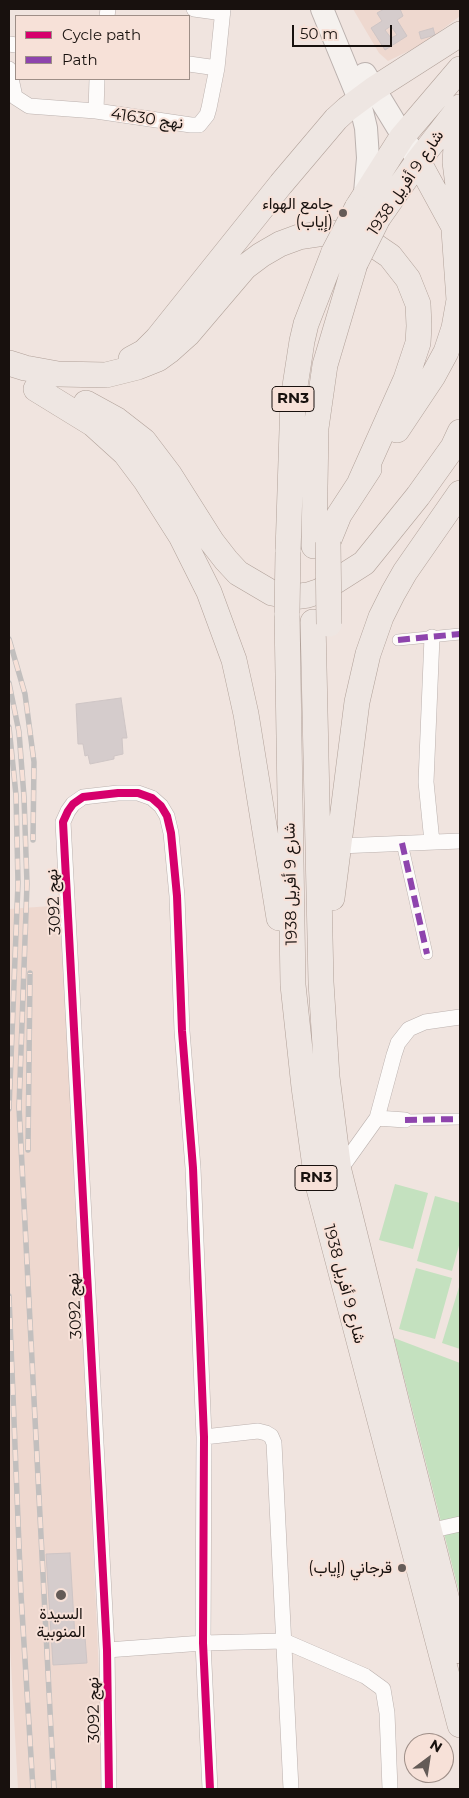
<!DOCTYPE html>
<meta charset="utf-8">
<style>
body{margin:0}
#map{position:relative;width:469px;height:1798px;overflow:hidden;background:#f0e4df;font-family:Montserrat,sans-serif}
canvas{display:block}
.frame{position:absolute;inset:0;border:10px solid #18110e;pointer-events:none}
.legend{position:absolute;left:15px;top:15px;width:175px;height:65px;box-sizing:border-box;background:#f7e1d8;border:1px solid #9e8e87;margin:0;padding:6px 9px;list-style:none;font-size:15px;color:#18110e}
.legend li{display:flex;align-items:center;gap:10px;height:25px}
.legend b{width:25px;border:1px solid #9e8e87}
.north{position:absolute;left:404px;top:1733px;width:50px;height:50px;box-sizing:border-box;background:#f7e1d8;border:1px solid #9e8e87;border-radius:50%;rotate:31deg;font-size:14px;font-weight:700;line-height:20px;text-align:center;color:#18110e}
.north::after{content:'';display:block;margin:auto;width:18px;height:22px;background:#645b57;clip-path:polygon(50% 0,100% 100%,50% 72%,0 100%)}
.scale{position:absolute;left:292px;top:25px;width:100px;height:22px;box-sizing:border-box;border:2px solid #18110e;border-top:0;padding-left:6px;font-size:15px;line-height:18px;white-space:nowrap;color:#18110e;-webkit-text-stroke:4px #f7e1d8;paint-order:stroke}
</style>
<div id="map">
<canvas width="469" height="1798"></canvas>
<div class="frame"></div>
<ul class="legend">
<li><b style="height:6px;background:#d6006c"></b>Cycle path</li>
<li><b style="height:6px;background:#8e44ad"></b>Path</li>
</ul>
<div class="north">N</div>
<div class="scale">50 m</div>
</div>
<script>
const ctx = document.querySelector('canvas').getContext('2d');
ctx.lineJoin = 'round';
function paint(path, color) { ctx.fillStyle = color; ctx.fill(path, 'evenodd'); }
const poly = rows => new Path2D(rows.map(r => 'M' + r).join(''));
function trace(path, color, width, dash) { ctx.strokeStyle = color; ctx.lineWidth = width; ctx.lineCap = dash ? 'butt' : 'round'; ctx.setLineDash(dash || []); ctx.stroke(path); }
function drawText(font, color, halo, rows, align = 'center') {
  ctx.font = font + ' Montserrat,Vazirmatn,sans-serif'; ctx.lineWidth = 4; ctx.setLineDash([]); ctx.textBaseline = 'middle'; ctx.strokeStyle = halo; ctx.fillStyle = color; for (const [text, x, y, turn = 0] of rows) {
    ctx.save(); ctx.translate(x, y); ctx.rotate((+turn || 0) * Math.PI / 180); ctx.textAlign = isNaN(turn) ? turn : align; if (halo) ctx.strokeText(text, 0, 0); ctx.fillText(text, 0, 0); ctx.restore();
  }
}
paint(poly([
 [353,9,460,9,460,16,423,44,388,61,379,53],
 [65,905,104,1789,18,1789,9,1628,9,909]
]), '#eed8cf');
paint(poly([
 [395,1184,428,1193,413,1249,379,1240],
 [435,1196,460,1203,460,1242,452,1271,417,1261],
 [416,1268,452,1278,435,1339,399,1329],
 [459,1287,460,1287,460,1349,442,1343],
 [394,1338,460,1363,460,1596]
]), '#c4e1bf');
const building = poly([
 [384,9,400,9,403,16,397,20,407,36,385,50,371,28,382,21,377,13,384,9],
 [391,26,397,35,391,38,385,30,391,26],
 [433,28,435,35,421,39,419,32,433,28],
 [121,698,127,738,122,738,123,754,114,756,114,759,90,764,88,755,85,756,83,744,78,744,76,704,121,698],
 [70,1553,75,1638,85,1637,87,1663,53,1665,46,1554,70,1553]
]);
paint(building, '#d5cccc');
trace(building, '#cec5c5', 1);
const pedestrian = poly([
 [398,640,460,634],
 [402,843,427,954],
 [405,1120,460,1119]
]);
const minor = poly([
 [194,9,223,13],
 [107,16,108,9],
 [9,44,16,45],
 [189,64,217,68],
 [9,69,15,97,29,106,96,111],
 [97,79,96,111,191,125,199,125,207,115,209,108,217,68,223,9],
 [432,637,426,782,432,842],
 [339,846,460,841],
 [377,1118,394,1055,398,1043,409,1029,425,1022,460,1017],
 [339,1171,377,1118,405,1120],
 [204,1437,258,1431,266,1433,271,1436,274,1443,291,1789],
 [429,1531,460,1524],
 [107,1650,203,1643,284,1641,365,1676,383,1689,387,1713,390,1789],
 [109,1789,107,1650,63,822,68,811,73,804,83,797,118,793,138,793,152,798,161,806,167,816,171,833,177,896,182,1031,193,1168,204,1437,203,1643,210,1789]
]);
const secondary = poly([
 [322,9,359,99,366,128,368,158,365,193],
 [365,74,412,151]
]);
const primary = poly([
 [460,135,456,147,455,162,460,201],
 [418,161,460,238],
 [357,208,402,137,460,69],
 [378,218,418,161,460,107],
 [131,359,144,352,157,339,281,184,336,119,347,109,374,89,460,34],
 [9,363,25,368,58,374,106,375,138,367,158,359,169,351,188,334,245,267,261,255,280,244,299,237,326,233,346,234,365,239,390,256,408,279,418,304,419,326,418,343,406,379,360,482],
 [36,389,93,424,125,453,146,481,181,536,209,592,234,660,246,714,279,918],
 [86,403,117,420,144,441,169,474,212,542,226,560,238,573,272,593,293,597,308,595,320,591,364,563,418,496,453,447,460,432],
 [397,430,433,376,446,352,454,328,459,300,454,230],
 [328,542,339,515,369,469],
 [314,546,316,428,325,365,355,264],
 [288,552,293,399,302,341,306,324,334,252],
 [287,613,293,985,304,1087,317,1181,460,1725],
 [313,622,321,982,327,1077,339,1171,402,1424,460,1651],
 [332,898,357,702,368,654,381,617,393,593,405,572,460,493]
]);
trace(pedestrian, '#bbb1ae', 12);
trace(minor, '#bbb1ae', 16);
trace(secondary, '#bbb1ae', 24);
trace(primary, '#b1a199', 26);
trace(pedestrian, '#fdfbfa', 11);
trace(minor, '#fdfbfa', 15);
trace(secondary, '#f5f1ee', 22);
trace(primary, '#eee6e2', 25);
const rail = poly([
 [9,639,25,694,34,762,33,840],
 [9,683,19,732,24,797,27,884,19,1107,54,1789],
 [9,727,16,795,18,883,9,1109],
 [28,1150,30,973],
 [9,1296,21,1595,33,1789]
]);
trace(rail, '#c2bfbe', 5.5);
trace(rail, '#f7e1d8', 4, [11]);
const primaryBridge = poly([
 [334,252,357,208],
 [355,264,378,218],
 [328,542,329,624],
 [287,613,288,552]
]);
trace(primaryBridge, '#b1a199', 26, []);
trace(primaryBridge, '#eee6e2', 25);
trace(poly([
 [398,640,460,634],
 [402,843,427,954],
 [405,1120,460,1119]
]), '#8e44ad', 6, [12, 6]);
trace(poly([
 [109,1789,107,1650,63,822,68,811,73,804,83,797,118,793,138,793,152,798,161,806,167,816,171,833,177,896,182,1031,193,1168,204,1437,203,1643,210,1789]
]), '#d6006c', 8);
for (const [x, y, r, color] of [
 [343,213,5,"#645b57"],
 [402,1568,5,"#645b57"],
 [61,1595,6,"#645b57"]
]) { const dot = new Path2D(); dot.arc(x, y, r, 0, 2 * Math.PI); ctx.fillStyle = color; ctx.fill(dot); trace(dot, '#f7e1d8', 2); }
for (const [x, y, w] of [
 [293,399,42],
 [316,1178,42]
]) { const box = new Path2D(); box.roundRect(x - w / 2, y - 12.5, w, 25, 4); ctx.fillStyle = '#f7e1d8'; ctx.fill(box); trace(box, '#18110e', 1); }
drawText('bold 15px', '#18110e', null, [
 ["RN3",293,399],
 ["RN3",316,1178]
]);
drawText('16px', '#18110e', '#f7e1d8', [
 ["نهج 41630",147,119,8],
 ["شارع 9 أفريل 1938",406,183,-56],
 ["شارع 9 أفريل 1938",291,884,-91],
 ["نهج 3092",54,902,-93],
 ["شارع 9 أفريل 1938",344,1284,75],
 ["نهج 3092",75,1306,-93],
 ["نهج 3092",94,1710,-91]
]);
drawText('16px', '#18110e', '#f7e1d8', [
 ["جامع الهواء",333,204],
 ["(إياب)",333,222],
 ["قرجاني (إياب)",392,1568],
 ["السيدة",61,1614,"center"],
 ["المنوبية",61,1632,"center"]
], 'right');
</script>
